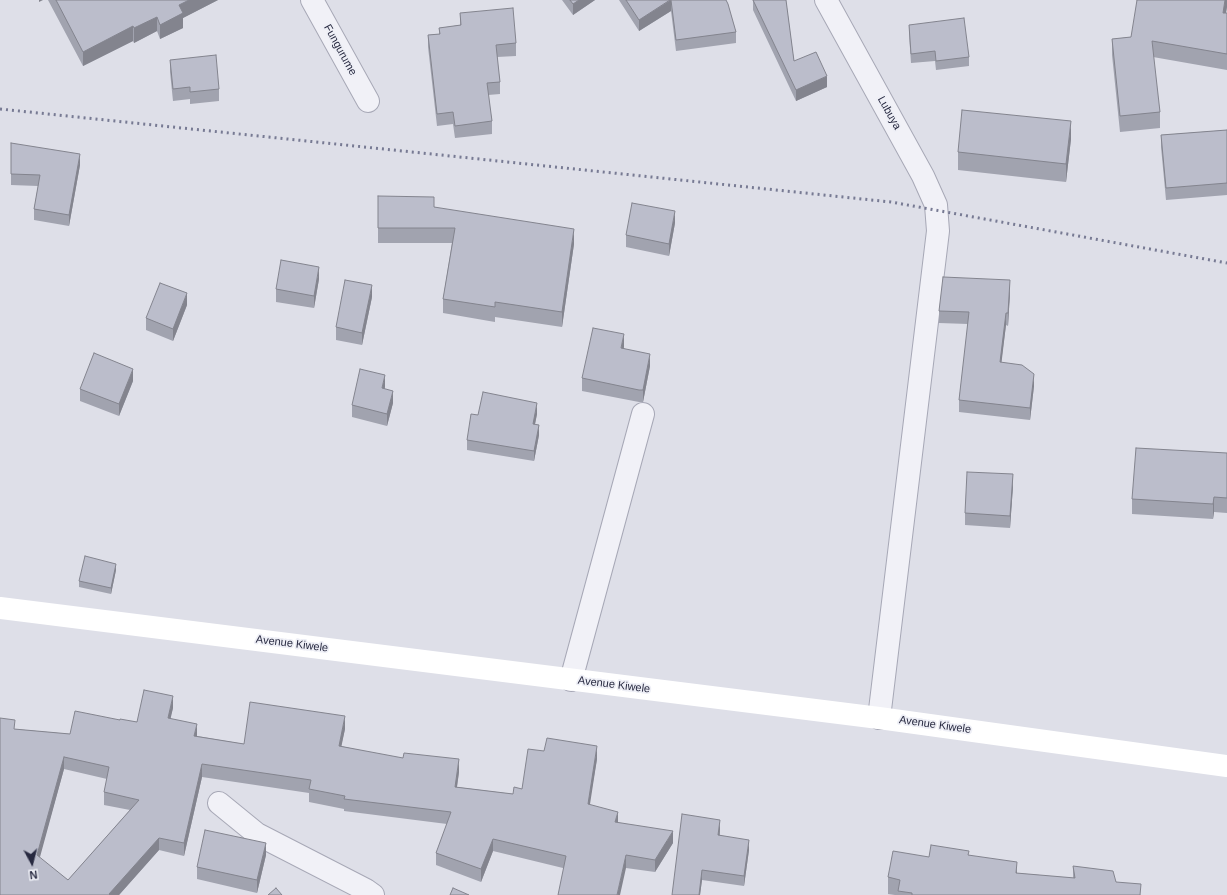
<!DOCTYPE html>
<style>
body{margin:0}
#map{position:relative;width:1227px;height:895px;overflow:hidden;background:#dedfe8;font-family:Arial,sans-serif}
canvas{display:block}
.north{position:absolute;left:12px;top:843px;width:40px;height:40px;-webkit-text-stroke:3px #eeeff6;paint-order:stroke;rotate:173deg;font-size:11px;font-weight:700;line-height:16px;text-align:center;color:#272940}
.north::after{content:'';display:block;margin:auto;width:14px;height:18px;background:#272940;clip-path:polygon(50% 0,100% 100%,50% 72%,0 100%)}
</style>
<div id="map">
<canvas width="1227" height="895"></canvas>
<div class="north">N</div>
</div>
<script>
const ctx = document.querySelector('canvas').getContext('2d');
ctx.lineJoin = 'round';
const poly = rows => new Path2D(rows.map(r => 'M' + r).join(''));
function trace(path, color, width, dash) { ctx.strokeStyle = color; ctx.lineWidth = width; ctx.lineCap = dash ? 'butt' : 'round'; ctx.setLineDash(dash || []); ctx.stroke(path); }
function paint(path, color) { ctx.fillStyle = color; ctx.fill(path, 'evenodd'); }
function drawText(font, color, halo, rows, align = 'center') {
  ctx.font = font + ' Arial,sans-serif'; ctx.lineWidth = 3.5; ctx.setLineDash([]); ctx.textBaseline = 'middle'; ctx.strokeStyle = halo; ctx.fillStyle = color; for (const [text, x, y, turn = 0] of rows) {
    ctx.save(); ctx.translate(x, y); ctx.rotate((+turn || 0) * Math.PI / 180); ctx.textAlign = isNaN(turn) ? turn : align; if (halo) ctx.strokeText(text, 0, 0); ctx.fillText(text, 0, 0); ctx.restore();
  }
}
const street = poly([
 [312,0,368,101],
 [826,0,923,176,936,205,938,231,879,718],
 [571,680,643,414],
 [219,803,257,834,366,890,373,895]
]);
trace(street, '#a7a8b6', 24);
trace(street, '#f1f1f7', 22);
trace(poly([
 [0,608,879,718,1227,766]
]), '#fff', 22);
trace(poly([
 [0,109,891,202,1227,263]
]), '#777a93', 3, [2, 4]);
paint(poly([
 [48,0,218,0,183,18,183,28,160,39,157,31,134,43,133,41,83,66],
 [562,0,595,0,573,15],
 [619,0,726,0,736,32,736,43,676,51,671,11,639,31],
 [753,0,786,0,794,61,827,87,796,101,753,10],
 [1227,0,1227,7,1226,13,1227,13,1227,70,1153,57,1160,112,1160,128,1120,132,1112,55,1112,39,1131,37],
 [460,13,516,43,516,56,497,57,500,82,500,94,488,95,492,121,492,134,455,138,453,124,437,126,428,47,428,35,439,34,439,28,460,25],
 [909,25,969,57,969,66,936,70,935,61,911,63,909,34],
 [170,60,219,89,219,101,190,104,190,99,173,101,170,72],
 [1227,130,1227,195,1166,200,1161,147,1161,135],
 [1071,139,1066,182,958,170,958,152],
 [80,165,69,226,34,220,34,209,38,186,11,185,11,174],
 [378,196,434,207,574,244,562,327,495,317,495,322,443,313,443,299,452,243,378,243],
 [675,223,669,256,626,247,626,235],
 [319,279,314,308,276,302,276,289],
 [1010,292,1008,326,1006,325,1001,363,1034,386,1030,420,959,412,959,400,968,324,939,323,939,311],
 [372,297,362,345,336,340,336,327],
 [187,305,173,341,146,330,146,318],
 [624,347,624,348,650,366,643,402,639,402,582,391,582,378],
 [133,381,119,416,80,401,80,389],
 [385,387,385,389,393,403,387,426,352,417,352,405],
 [537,414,535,424,539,435,534,461,467,450,467,440,478,415],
 [1227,453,1227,513,1214,512,1213,519,1132,514,1132,499],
 [1013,486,1010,528,965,525,965,513],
 [116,570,111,594,79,587,79,581],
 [173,708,170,718,197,736,244,744,345,729,341,746,459,772,457,787,513,794,522,789,597,759,589,805,618,823,673,843,655,872,626,868,563,868,493,851,481,882,436,865,436,853,447,824,344,811,344,809,309,802,309,793,202,777,184,856,159,850,119,895,0,895,15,729,70,734,120,720,137,722],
 [64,769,107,779,104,792,104,805,130,810,68,880,39,858],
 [720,830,720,835,749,850,744,886,702,880,700,895,672,895],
 [266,855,257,893,197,879,197,867],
 [969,855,1017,873,1073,878,1073,866,1116,882,1141,895,895,895,888,894,888,877]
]), '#a1a3af');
paint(poly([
 [39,0,43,0,39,2],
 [189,0,218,0,183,18,183,28,160,39,160,25,179,5],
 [579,0,595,0,573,15,573,4],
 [671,0,671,11,639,31,639,20],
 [1225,0,1227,0,1227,7,1223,28,1223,13],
 [157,17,157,31,134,43,134,28],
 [133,26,133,41,83,66,83,52],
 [827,76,827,87,796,101,796,90],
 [1071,121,1071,139,1066,182,1066,164],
 [80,154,80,165,69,226,69,215],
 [675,211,675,223,669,256,669,244],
 [574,229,574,244,562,327,562,312],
 [319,267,319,279,314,308,314,296],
 [1010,280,1010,292,1008,326,1008,313],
 [372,285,372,297,362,345,362,333],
 [187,293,187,305,173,341,173,329],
 [1006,313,1006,325,1000,375,1000,362],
 [624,334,624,347,621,360,621,348],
 [650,354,650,366,643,402,643,390],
 [133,369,133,381,119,416,119,404],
 [1034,374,1034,386,1030,420,1030,408],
 [385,375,385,387,382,400,382,388],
 [393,391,393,403,387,426,387,414],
 [537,403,537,414,533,434,533,424],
 [539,425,539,435,534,461,534,451],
 [1013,474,1013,486,1010,528,1010,516],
 [1214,497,1214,512,1213,519,1213,504],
 [116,564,116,570,111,594,111,588],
 [173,696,173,708,168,730,168,718],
 [345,716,345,729,339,758,339,746],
 [197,724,197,737,194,736],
 [597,746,597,759,588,817,588,804],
 [64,757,64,769,37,868,37,855],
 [459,759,459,772,455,800,455,787],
 [202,764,202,777,184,856,184,843],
 [618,812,618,824,615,822],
 [720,820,720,830,718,845,718,835],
 [673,831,673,843,655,872,655,860],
 [159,838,159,850,119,895,109,895,109,894],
 [493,839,493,851,481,882,481,869],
 [749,840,749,850,744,886,744,876],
 [266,843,266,855,257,893,257,880],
 [626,855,626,868,620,895,617,895],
 [1017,862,1017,878,1016,873],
 [702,870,702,880,700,895,699,895]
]), '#83848e');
const building = poly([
 [56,0,189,0,179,5,183,13,160,25,157,17,134,28,133,26,83,52,56,0],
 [570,0,579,0,573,4,570,0],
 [626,0,670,0,639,20,626,0],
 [671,0,726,0,728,4,736,32,676,40,671,0],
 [753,0,786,0,794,61,816,52,827,76,796,90,753,0],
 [1137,0,1225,0,1223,13,1227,13,1227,54,1152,41,1160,112,1120,116,1112,39,1131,37,1137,0],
 [513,8,516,43,496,45,500,82,487,83,492,121,455,126,453,112,437,114,428,35,440,34,439,28,461,25,460,13,513,8],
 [964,18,969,57,936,61,935,51,911,54,909,25,964,18],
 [216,55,219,89,190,92,190,87,173,89,170,60,216,55],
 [962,110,1071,121,1066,164,958,152,962,110],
 [1227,130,1227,183,1166,188,1161,135,1227,130],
 [11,143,80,154,69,215,34,209,40,175,11,174,11,143],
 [378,196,434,197,434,207,574,229,562,312,495,302,495,307,443,299,455,228,378,228,378,196],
 [632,203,675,211,669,244,626,235,632,203],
 [281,260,319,267,314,296,276,289,281,260],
 [943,277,1010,280,1008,313,1006,313,1000,362,1022,365,1034,374,1030,408,959,400,969,312,939,311,943,277],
 [345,280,372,285,362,333,336,327,345,280],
 [160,283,187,293,173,329,146,318,160,283],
 [593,328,624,334,621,348,650,354,643,390,639,390,582,378,593,328],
 [94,353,133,369,119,404,80,389,94,353],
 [360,369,385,375,382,388,393,391,387,414,352,405,360,369],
 [483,392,537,403,533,424,539,425,534,451,467,440,471,414,478,415,483,392],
 [1136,448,1227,453,1227,498,1214,497,1213,504,1132,499,1136,448],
 [967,472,1013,474,1010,516,965,513,967,472],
 [85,556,116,564,111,588,79,581,85,556],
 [144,690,173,696,168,718,197,724,194,736,244,744,250,702,345,716,339,746,403,758,404,753,459,759,455,787,513,794,514,787,522,789,528,749,544,751,547,738,597,746,588,804,618,812,615,822,673,831,655,860,626,855,617,895,558,895,566,856,493,839,481,869,436,853,451,812,344,799,345,796,309,789,311,780,202,764,184,843,159,838,109,894,110,895,0,895,0,718,15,720,14,729,70,734,75,711,120,720,120,719,137,722,144,690],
 [64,757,109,767,104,792,139,800,68,880,37,855,64,757],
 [682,814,720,820,718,835,749,840,744,876,702,870,699,895,672,895,682,814],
 [205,830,266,843,257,880,197,867,205,830],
 [931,845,969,851,968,855,1017,862,1016,873,1075,878,1073,866,1113,871,1116,882,1141,884,1140,895,912,895,912,893,898,891,900,880,888,877,893,851,929,857,931,845],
 [276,888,282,895,268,895,276,888],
 [453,888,469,895,450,895,453,888]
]);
paint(building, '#bbbdcb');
trace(building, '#83848e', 1);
drawText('11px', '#272940', '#eeeff6', [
 ["Fungurume",340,50,61],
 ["Lubuya",889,113,61],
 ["Avenue Kiwele",292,644,7],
 ["Avenue Kiwele",614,685,7],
 ["Avenue Kiwele",935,725,8]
]);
</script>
